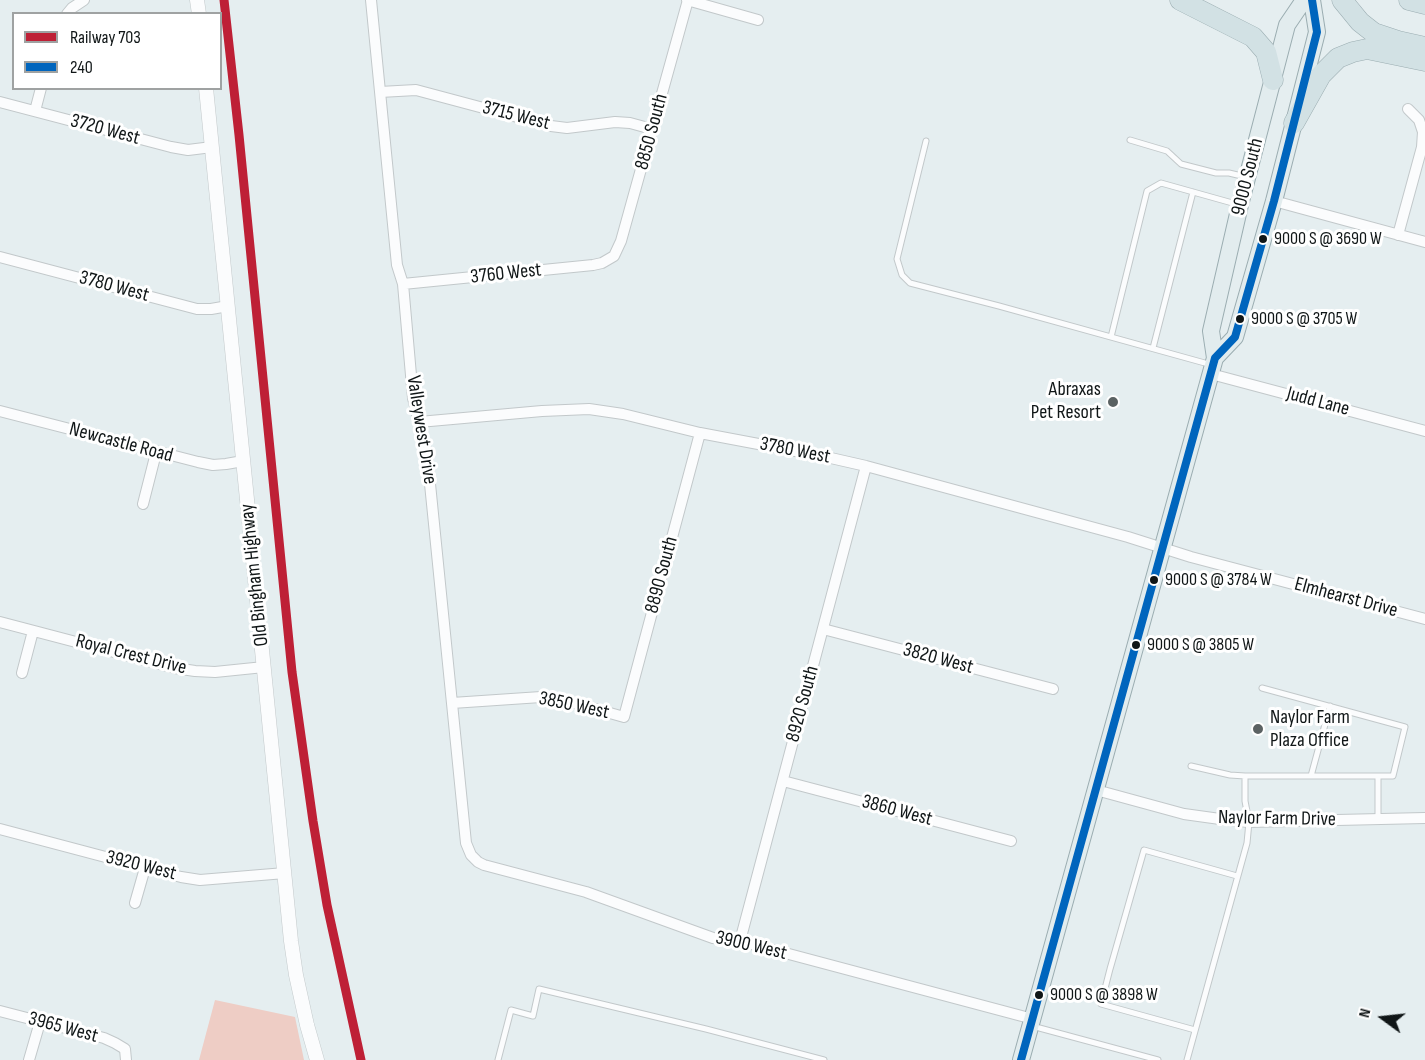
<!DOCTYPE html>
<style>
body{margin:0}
#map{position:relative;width:1425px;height:1060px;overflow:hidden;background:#e5eef0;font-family:"Sofia Sans Condensed",sans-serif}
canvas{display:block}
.legend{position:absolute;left:12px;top:12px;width:210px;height:78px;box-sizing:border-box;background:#fff;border:2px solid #9fa2a2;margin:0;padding:8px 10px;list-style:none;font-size:18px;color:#101617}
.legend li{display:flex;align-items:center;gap:12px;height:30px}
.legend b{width:30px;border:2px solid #9fa2a2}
.north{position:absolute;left:1353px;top:988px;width:60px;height:60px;-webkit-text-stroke:4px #fff;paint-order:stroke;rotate:285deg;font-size:16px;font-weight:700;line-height:24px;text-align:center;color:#101617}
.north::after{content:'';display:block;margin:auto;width:21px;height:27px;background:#101617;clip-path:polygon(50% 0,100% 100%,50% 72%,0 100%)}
</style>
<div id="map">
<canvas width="1425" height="1060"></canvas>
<ul class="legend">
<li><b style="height:8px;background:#be2036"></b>Railway 703</li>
<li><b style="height:8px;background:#0065bd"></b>240</li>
</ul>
<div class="north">N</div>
</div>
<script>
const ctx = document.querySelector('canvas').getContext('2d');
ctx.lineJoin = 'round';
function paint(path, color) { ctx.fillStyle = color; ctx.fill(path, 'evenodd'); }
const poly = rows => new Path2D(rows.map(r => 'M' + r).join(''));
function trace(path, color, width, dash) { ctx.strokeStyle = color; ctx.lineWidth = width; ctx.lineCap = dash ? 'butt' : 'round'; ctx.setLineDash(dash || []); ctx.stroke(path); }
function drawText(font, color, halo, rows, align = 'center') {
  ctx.font = font + ' "Sofia Sans Condensed",sans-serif'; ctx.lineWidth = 6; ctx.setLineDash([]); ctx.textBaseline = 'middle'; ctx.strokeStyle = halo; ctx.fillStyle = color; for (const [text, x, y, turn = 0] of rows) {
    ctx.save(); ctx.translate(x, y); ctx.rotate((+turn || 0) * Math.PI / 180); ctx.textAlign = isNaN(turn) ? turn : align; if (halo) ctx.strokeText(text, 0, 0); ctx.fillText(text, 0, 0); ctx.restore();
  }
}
paint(poly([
 [215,1000,295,1017,304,1060,199,1060]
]), '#eecdc5');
const service = poly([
 [1130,140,1167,151,1181,164,1216,173,1229,173,1246,177],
 [926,141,897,259,902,275,910,283,999,306,1212,365],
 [1111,337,1147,191,1161,183,1236,204],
 [1153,348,1193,192],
 [1262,688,1405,727,1393,776,1378,776],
 [1191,766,1230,775,1245,776],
 [1311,776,1330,706],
 [1032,1026,1158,1060],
 [1195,1030,1101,1004,1110,969,1144,850,1237,876],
 [498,1060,511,1010,533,1016,539,989,706,1029,824,1060],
 [1187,1060,1247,843,1249,822,1245,801,1245,776,1378,776,1378,819]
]);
const minor = poly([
 [371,0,397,265,403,284,413,398,427,454,466,843,471,855,478,862,484,865,586,892,713,938,740,941,1033,1019],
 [687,0,758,20],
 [67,14,72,8,84,0],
 [380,92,416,90,551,126,567,128,615,122,630,123,652,129],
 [0,102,171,147,188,150,212,147],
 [35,111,41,88],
 [1274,201,1425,242],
 [1398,235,1422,147,1423,132,1419,120,1408,109],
 [0,257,197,309,211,309,228,306],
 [403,284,593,265,602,263,614,256,621,241,688,0],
 [1211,374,1425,431],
 [0,411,198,462,213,465,226,464,243,461],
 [419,422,542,411,589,409,623,414,700,433,822,456,866,466,1128,537,1191,557,1425,619],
 [143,504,156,453],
 [0,622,175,668,195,671,215,672,264,667],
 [823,629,1053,689],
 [22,673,33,631],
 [452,703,541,697,560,699,624,717,700,433],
 [783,781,1011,841],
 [1096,790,1184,814,1220,819,1249,822,1425,818],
 [0,829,181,877,200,880,285,873],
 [135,903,145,868],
 [740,941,866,466],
 [0,1011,104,1038,115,1043,125,1049,126,1060],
 [29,1060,40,1022]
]);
const tertiary = poly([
 [197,0,199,14],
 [206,88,291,941,296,975,307,1025,317,1060]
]);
const primary = poly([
 [1215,358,1235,337,1274,201,1317,32,1312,0],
 [1021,1060,1215,358,1211,331,1240,205,1287,25,1304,0]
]);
const motorway = poly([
 [1180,0,1253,37,1266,52,1273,80],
 [1342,0,1360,22,1374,33,1398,41,1425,47],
 [1409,0,1425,4],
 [1294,123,1321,75,1338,58,1353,52,1367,49,1425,61]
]);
trace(service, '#c2c8ca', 7);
trace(minor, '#c2c8ca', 12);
trace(tertiary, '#c2c8ca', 15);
trace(primary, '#9badb1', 18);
trace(motorway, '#9badb1', 21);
trace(service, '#fbfcfd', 5);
trace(minor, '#fbfcfd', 10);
trace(tertiary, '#fbfcfd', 14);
trace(primary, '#e2ecee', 16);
trace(motorway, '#d2e1e4', 20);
trace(poly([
 [1021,1060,1215,358,1235,337,1274,201,1317,32,1312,0]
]), '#0065bd', 8);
trace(poly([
 [224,0,239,135,292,672,313,821,327,905,361,1060]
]), '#be2036', 9);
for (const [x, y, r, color] of [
 [1263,239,5,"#101617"],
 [1240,319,5,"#101617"],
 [1113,402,6,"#5b6263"],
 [1154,580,5,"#101617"],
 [1136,645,5,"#101617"],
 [1258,729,6,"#5b6263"],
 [1039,995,5,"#101617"]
]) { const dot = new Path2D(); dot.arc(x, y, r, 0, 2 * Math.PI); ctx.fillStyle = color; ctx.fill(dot); trace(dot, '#fff', 2); }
drawText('18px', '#101617', '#fff', [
 ["9000 S @ 3690 W",1274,239],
 ["9000 S @ 3705 W",1251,319],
 ["9000 S @ 3784 W",1165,580],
 ["9000 S @ 3805 W",1147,645],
 ["9000 S @ 3898 W",1050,995]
], 'left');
drawText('20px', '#101617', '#fff', [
 ["3715 West",516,116,14],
 ["3720 West",105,130,15],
 ["8850 South",652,132,-75],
 ["9000 South",1248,177,-76],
 ["3760 West",506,274,-6],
 ["3780 West",114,287,15],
 ["Judd Lane",1318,402,15],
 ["Valleywest Drive",421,430,81],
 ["Newcastle Road",121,443,15],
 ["3780 West",795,451,11],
 ["Old Bingham Highway",255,575,-96],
 ["8890 South",662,575,-75],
 ["Elmhearst Drive",1346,598,15],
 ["Royal Crest Drive",131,655,14],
 ["3820 West",938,659,15],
 ["8920 South",803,704,-75],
 ["3850 West",574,706,12],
 ["3860 West",897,811,15],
 ["Naylor Farm Drive",1277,819,1],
 ["3920 West",141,866,14],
 ["3900 West",751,946,13],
 ["3965 West",63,1028,15]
]);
drawText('20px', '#101617', '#fff', [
 ["Abraxas",1101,390],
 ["Pet Resort",1101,413],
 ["Naylor Farm",1270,718,"left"],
 ["Plaza Office",1270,741,"left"]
], 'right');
</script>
